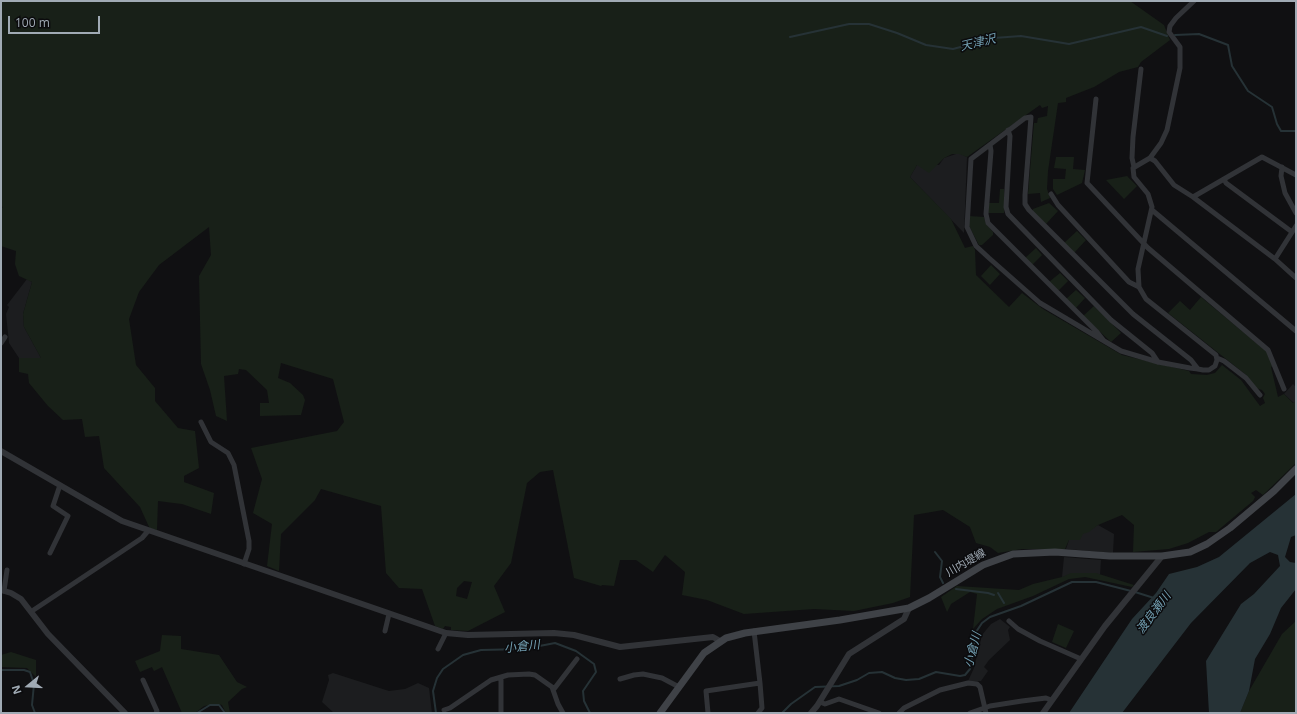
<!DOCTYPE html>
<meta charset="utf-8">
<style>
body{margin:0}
#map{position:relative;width:1297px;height:714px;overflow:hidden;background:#101012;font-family:"Open Sans",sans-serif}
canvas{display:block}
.frame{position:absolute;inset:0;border:2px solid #a0aab4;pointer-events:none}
.north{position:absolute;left:8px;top:666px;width:40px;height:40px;-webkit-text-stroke:3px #0b0b0d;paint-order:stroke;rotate:252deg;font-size:11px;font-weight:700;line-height:16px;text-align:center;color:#a0aab4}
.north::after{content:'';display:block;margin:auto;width:14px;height:18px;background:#a0aab4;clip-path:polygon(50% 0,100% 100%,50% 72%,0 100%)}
.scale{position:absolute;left:8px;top:16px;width:92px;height:18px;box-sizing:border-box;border:2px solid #a0aab4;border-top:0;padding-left:5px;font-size:12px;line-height:14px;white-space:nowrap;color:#a0aab4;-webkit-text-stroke:3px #0b0b0d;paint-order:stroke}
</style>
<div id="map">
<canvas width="1297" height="714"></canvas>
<div class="frame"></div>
<div class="north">N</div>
<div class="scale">100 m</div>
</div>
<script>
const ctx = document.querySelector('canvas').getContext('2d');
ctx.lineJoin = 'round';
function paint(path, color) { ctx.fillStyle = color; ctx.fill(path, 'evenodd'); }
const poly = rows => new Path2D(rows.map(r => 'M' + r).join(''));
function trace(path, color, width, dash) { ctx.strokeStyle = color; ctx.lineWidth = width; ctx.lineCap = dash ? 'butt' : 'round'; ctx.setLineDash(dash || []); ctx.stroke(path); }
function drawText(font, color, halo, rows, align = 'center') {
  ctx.font = font + ' "Open Sans","Noto Sans JP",sans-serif'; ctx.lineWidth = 3; ctx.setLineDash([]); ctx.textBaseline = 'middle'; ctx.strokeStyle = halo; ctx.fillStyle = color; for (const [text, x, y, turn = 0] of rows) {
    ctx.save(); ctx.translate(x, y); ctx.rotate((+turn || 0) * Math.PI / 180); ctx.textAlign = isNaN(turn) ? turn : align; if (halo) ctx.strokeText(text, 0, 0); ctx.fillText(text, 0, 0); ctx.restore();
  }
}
paint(poly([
 [959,153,967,157,964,233,910,177,917,165,939,165,944,158],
 [27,279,32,282,23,314,24,327,41,358,19,358,9,343,6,314,9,307,7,305],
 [1293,384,1296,387,1296,401,1294,403,1284,394],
 [1098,525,1114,534,1113,553,1066,549,1069,540],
 [1064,557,1101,560,1100,575,1091,573,1062,577],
 [1000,619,1010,627,1008,630,1010,640,989,660,984,667,988,671,981,681,968,681,974,668,982,635,991,624],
 [333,673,389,691,405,689,418,683,429,688,432,713,334,713,322,702,329,680,328,675]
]), '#1c1d1f');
paint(poly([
 [1,1,1130,1,1164,25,1170,40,1141,62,1138,67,1119,72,1094,87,1066,98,1066,102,1058,103,1048,171,1047,189,1050,198,1041,202,1040,193,1028,194,1034,123,1037,123,1038,118,1047,116,1048,106,1042,108,1040,105,967,157,959,154,952,154,944,158,929,173,917,165,910,177,951,219,965,248,973,246,975,250,976,275,1009,307,1022,293,1043,309,1122,355,1189,371,1191,374,1207,375,1215,373,1222,365,1241,380,1260,406,1265,403,1263,398,1265,394,1262,390,1256,388,1245,374,1168,313,1180,301,1190,310,1201,297,1267,352,1273,366,1271,367,1278,397,1284,394,1293,403,1296,401,1296,463,1263,495,1256,490,1251,493,1255,497,1253,501,1216,532,1209,532,1188,543,1169,549,1133,552,1134,525,1122,515,1098,525,1089,532,1083,534,1080,540,1069,540,1065,549,1022,549,998,553,990,547,976,543,970,527,943,510,914,515,910,597,893,603,854,611,814,609,744,614,707,600,682,595,685,572,665,555,653,572,636,560,620,560,614,586,602,585,601,586,574,578,553,470,540,472,527,483,511,563,494,586,505,612,468,631,451,630,451,627,445,626,443,629,435,626,422,589,399,588,386,573,381,506,321,489,315,500,281,534,279,571,267,566,272,524,253,513,262,479,251,448,337,431,344,422,333,379,281,363,278,378,290,383,303,395,305,400,301,415,260,416,260,403,269,403,267,390,246,370,239,369,238,374,224,376,227,421,216,416,210,390,201,364,199,276,211,255,209,227,159,265,139,292,129,319,136,365,155,388,155,401,178,428,195,431,199,468,184,476,184,482,214,493,211,514,182,504,158,501,157,530,150,529,140,507,104,468,99,436,85,437,82,419,63,420,48,406,29,383,28,374,19,372,19,358,41,358,24,327,23,314,32,282,19,276,15,264,16,251,1,246,1,209,3,207,1,206],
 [464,581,472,582,467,599,456,596,457,588],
 [1056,157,1074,157,1073,169,1085,170,1082,183,1057,195,1053,189,1053,179,1065,179,1066,169,1054,168],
 [1127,176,1137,186,1124,199,1106,180],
 [1000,189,1004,189,1004,213,988,213,989,203,999,203],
 [1049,203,1058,211,1046,224,1033,212,1033,209],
 [969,216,984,217,986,224,993,232,993,235,982,245,979,245,969,226],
 [1077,231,1086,240,1074,253,1064,243],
 [1036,248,1042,255,1032,265,1025,258],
 [991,265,1000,274,990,285,981,276],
 [1060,273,1068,281,1058,291,1049,282],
 [1076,290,1085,298,1076,308,1066,299],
 [1094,306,1121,333,1111,342,1083,316],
 [1071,573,1096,573,1134,585,1132,587,1085,577,1069,579,1033,596,997,609,982,619,973,629,977,594,970,592,951,604,947,612,941,597,957,586,1019,590,1033,584,1062,577],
 [1296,621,1296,713,1240,713,1249,691,1282,634],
 [1058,624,1074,631,1066,648,1052,642],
 [162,635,181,636,181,649,219,655,237,682,247,687,242,689,228,702,230,713,226,713,222,705,217,704,204,706,195,713,182,713,162,667,154,671,152,667,140,672,135,661,160,651],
 [11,652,36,660,36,677,27,668,1,667,1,655]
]), '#182018');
paint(poly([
 [1296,494,1296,535,1291,537,1285,557,1290,562,1296,563,1296,589,1281,608,1270,634,1255,659,1249,691,1240,713,1209,713,1206,661,1241,604,1254,594,1280,566,1278,555,1270,552,1250,563,1191,623,1122,713,1069,713,1132,619,1156,593,1169,574,1197,567,1219,557]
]), '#263236');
trace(poly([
 [1175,35,1199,34,1228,45,1232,66,1248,91,1272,107,1277,124,1281,131,1296,131],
 [790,37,849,24,869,24,897,33,926,45,953,49,994,38,1021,36,1069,44,1141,27,1167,36],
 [935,552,942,561,940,577,943,583],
 [956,589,988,593,994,595],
 [1135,592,1154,598],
 [998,593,1004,603],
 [1,670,24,670,30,672,34,684,32,705,35,713],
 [197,713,210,705,219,705,225,713],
 [436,713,433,691,437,678,443,669,463,655,481,650,524,649,555,643,576,651,594,664,596,672,583,691,584,701,590,713],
 [782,713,791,704,815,687,839,686,857,680,869,673,882,672,895,678,906,680,919,679,936,672,960,676,965,675,970,669,976,632,982,623,990,617,1021,606,1072,582,1096,582,1131,591]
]), '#263236', 2);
trace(poly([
 [1096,99,1087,183,1148,248,1268,350,1284,389],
 [1008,130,1010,136,1006,207,1008,214,1111,320,1152,353,1158,362],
 [990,145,991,151,986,214,988,223,1097,332,1104,341],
 [1150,158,1161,143,1167,130,1180,68,1180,47,1169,32,1170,26,1176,18,1194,1],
 [1134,167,1132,158,1133,137,1141,69],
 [1282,167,1281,176,1285,193,1296,213],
 [1224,179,1226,183,1292,232],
 [1051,194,1058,205,1129,282,1139,287],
 [1193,197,1275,259,1296,278],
 [1152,210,1296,331],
 [1275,259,1296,226],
 [1,343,5,337],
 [1217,358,1224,361,1246,378,1260,395],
 [1198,369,1191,360,1133,314,1029,210,1025,204,1025,195,1031,117,1025,118,971,159,967,227,976,246,989,258,1040,303,1121,351,1158,362,1190,368,1198,369,1203,370,1209,370,1215,366,1217,360,1216,355,1146,299,1139,287,1138,269,1152,207,1148,194,1134,177,1133,168,1150,158,1155,161,1174,185,1193,197,1262,157,1296,175],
 [201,422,211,442,228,453,234,465,249,541,249,549,244,564],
 [50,553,68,516,53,506,60,485],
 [4,591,7,570],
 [32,611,124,550,142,538,148,531],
 [1009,621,1018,629,1040,641,1081,659],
 [385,631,389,614],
 [754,631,760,683],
 [438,649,446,633],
 [620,679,634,675,643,674,662,678,679,687],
 [143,680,157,711,156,713],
 [554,689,577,659],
 [820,702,825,704,839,699,879,713],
 [444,710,450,708,491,680,508,675,529,674,535,675,552,687,558,704,563,713],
 [501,713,501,677],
 [708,713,706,691,760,683,762,708,758,713],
 [899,713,904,708,940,690,968,683,977,684,980,687,986,713],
 [970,713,990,706,1022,701,1046,698,1051,700]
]), '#313337', 5);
trace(poly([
 [1,451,122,521,446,633,468,635,554,633,574,635,620,647,713,637,720,641],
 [1,590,11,593,21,599,48,634,125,713],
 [811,713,817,706,849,654,904,619,909,608],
 [1043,713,1105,626,1162,556]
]), '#313337', 6);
trace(poly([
 [660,713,704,653,726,638,745,633,840,620,909,608,929,598,983,565,1013,554,1055,552,1110,556,1162,556,1190,552,1207,544,1230,528,1274,491,1296,469]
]), '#3f4247', 7);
drawText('11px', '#a0aab4', '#0b0b0d', [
 ["川内堤線",966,563,-30]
]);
drawText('italic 12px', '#73a0b3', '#0b0b0d', [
 ["天津沢",978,43,-13],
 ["渡良瀬川",1154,613,-53],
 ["小倉川",522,647,-6],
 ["小倉川",973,650,-75]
]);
</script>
